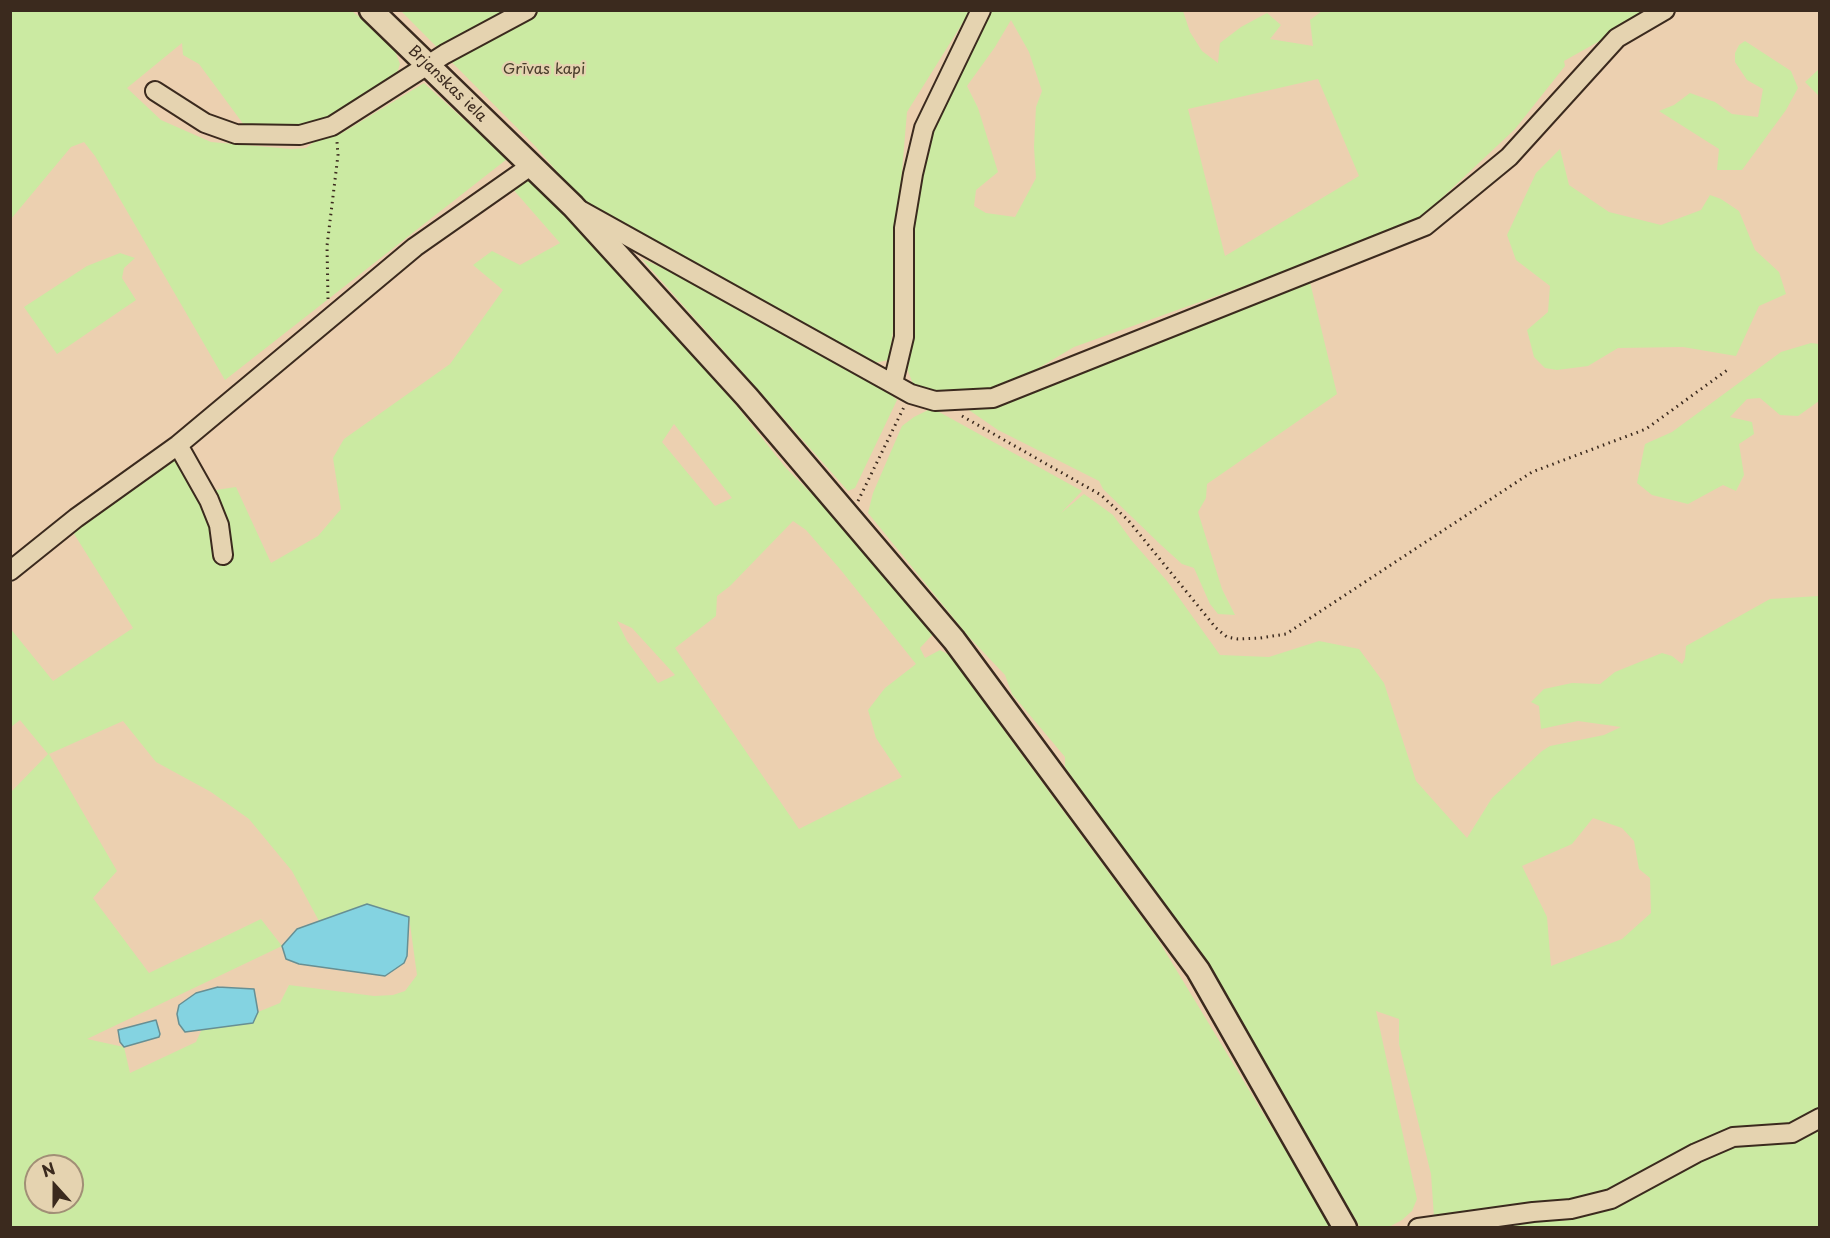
<!DOCTYPE html>
<meta charset="utf-8">
<style>
body{margin:0}
#map{position:relative;width:1830px;height:1238px;overflow:hidden;background:#ecd0b0;font-family:"Playpen Sans",sans-serif}
canvas{display:block}
.frame{position:absolute;inset:0;border:12px solid #3b2a1e;pointer-events:none}
.north{position:absolute;left:24px;top:1154px;width:60px;height:60px;box-sizing:border-box;background:#e5d3b0;border:2px solid #a18f76;border-radius:50%;rotate:339deg;font-size:16px;font-weight:700;line-height:24px;text-align:center;color:#3b2a1e}
.north::after{content:'';display:block;margin:auto;width:21px;height:27px;background:#3b2a1e;clip-path:polygon(50% 0,100% 100%,50% 72%,0 100%)}
</style>
<div id="map">
<canvas width="1830" height="1238"></canvas>
<div class="frame"></div>
<div class="north">N</div>
</div>
<script>
const ctx = document.querySelector('canvas').getContext('2d');
ctx.lineJoin = 'round';
function paint(path, color) { ctx.fillStyle = color; ctx.fill(path, 'evenodd'); }
const poly = rows => new Path2D(rows.map(r => 'M' + r).join(''));
function trace(path, color, width, dash) { ctx.strokeStyle = color; ctx.lineWidth = width; ctx.lineCap = dash ? 'butt' : 'round'; ctx.setLineDash(dash || []); ctx.stroke(path); }
function drawText(font, color, halo, rows, align = 'center') {
  ctx.font = font + ' "Playpen Sans",sans-serif'; ctx.lineWidth = 4.5; ctx.setLineDash([]); ctx.textBaseline = 'middle'; ctx.strokeStyle = halo; ctx.fillStyle = color; for (const [text, x, y, turn = 0] of rows) {
    ctx.save(); ctx.translate(x, y); ctx.rotate((+turn || 0) * Math.PI / 180); ctx.textAlign = isNaN(turn) ? turn : align; if (halo) ctx.strokeText(text, 0, 0); ctx.fillText(text, 0, 0); ctx.restore();
  }
}
paint(poly([
 [11,11,352,11,385,38,395,51,400,64,396,76,309,128,247,129,199,64,183,55,182,43,127,88,161,120,211,142,291,149,306,148,314,142,342,133,424,83,507,159,225,380,95,156,84,142,71,147,11,219],
 [401,11,970,11,907,112,895,254,896,309,889,360,868,364,589,209,535,146],
 [989,11,1183,11,1190,32,1202,51,1218,63,1220,43,1241,27,1267,13,1281,25,1270,39,1313,46,1310,20,1322,11,1653,11,1564,61,1565,66,1515,129,1412,226,1074,347,1005,388,953,395,913,384,908,371,910,272,917,180,940,110],
 [1011,20,1029,52,1042,91,1036,107,1034,147,1036,178,1015,217,986,213,974,206,976,190,998,172,978,108,967,86,995,47],
 [1318,79,1359,176,1225,256,1188,109],
 [1745,41,1791,71,1798,88,1786,110,1742,170,1717,170,1719,149,1659,111,1674,105,1690,93,1715,102,1732,114,1758,117,1763,89,1747,80,1735,62,1735,53,1739,45],
 [1819,69,1819,96,1805,82],
 [1560,149,1569,185,1609,212,1661,225,1701,210,1710,195,1721,199,1739,211,1755,250,1779,272,1786,294,1759,306,1736,356,1683,347,1618,348,1588,366,1557,370,1545,368,1534,357,1527,330,1548,312,1550,286,1516,260,1507,235,1536,173],
 [526,178,534,181,575,227,602,248,735,404,786,468,836,518,843,529,852,530,934,633,920,648,925,658,940,650,955,658,1008,736,1157,938,1332,1227,11,1227,11,792,48,754,20,720,11,727,10,628,53,681,133,628,71,529,184,446,209,491,236,487,271,563,318,536,341,509,333,458,344,439,450,364,503,290,473,265,492,251,520,265,560,243,511,187],
 [674,424,732,498,715,506,662,442],
 [793,521,806,530,840,569,916,664,885,688,868,710,876,738,902,777,799,829,675,648,716,616,717,596,730,586],
 [617,621,632,628,675,675,658,683,627,641],
 [123,721,156,762,211,792,249,819,292,871,319,921,409,917,417,975,405,991,393,995,374,996,289,985,280,1003,258,1012,253,1023,202,1029,196,1042,130,1073,124,1047,87,1039,282,946,261,919,149,973,93,898,117,871,49,754],
 [36,1166,72,1166,72,1202,36,1202],
 [120,253,135,258,124,268,122,278,136,300,57,354,24,307,87,266],
 [642,259,713,290,886,390,897,400,855,488,848,491],
 [1309,278,1337,394,1207,484,1206,498,1198,512,1222,589,1235,615,1218,614,1210,604,1194,568,1182,564,1161,545,1103,489,1099,481,998,430,966,408],
 [1811,343,1819,344,1819,401,1798,416,1780,415,1760,398,1747,399,1730,417,1752,422,1754,434,1739,444,1744,475,1736,491,1723,485,1688,504,1652,495,1637,483,1645,444,1672,432,1781,352],
 [932,408,1082,491,1061,513,1084,494,1113,515,1132,541,1167,581,1220,655,1269,657,1319,641,1359,649,1384,683,1416,781,1467,838,1492,798,1542,751,1550,746,1604,735,1621,727,1578,721,1541,729,1539,706,1531,702,1544,689,1572,683,1600,684,1615,672,1662,653,1672,656,1682,664,1685,658,1686,646,1770,599,1819,596,1819,1111,1791,1126,1731,1129,1720,1133,1632,1184,1583,1200,1434,1217,1431,1174,1399,1044,1399,1019,1376,1011,1417,1199,1412,1211,1402,1220,1389,1227,1360,1227,1230,1009,1161,901,1065,767,1065,757,1012,694,1005,675,969,637,868,513,873,493,902,426,914,417],
 [1593,818,1622,828,1634,841,1639,869,1650,878,1651,913,1622,939,1551,966,1547,917,1522,866,1572,844],
 [1819,1131,1819,1227,1465,1228,1534,1221,1563,1221,1594,1213,1697,1162,1717,1154,1726,1146,1790,1144]
]), '#cbeaa2');
const water = poly([
 [367,904,409,917,407,956,404,963,385,976,299,964,286,959,282,946,297,929,367,904],
 [218,987,254,989,258,1012,253,1023,185,1032,179,1024,177,1014,179,1005,196,993,218,987],
 [156,1020,160,1034,159,1037,124,1047,120,1042,118,1030,156,1020]
]);
paint(water, '#84d3e1');
trace(water, '#678f93', 1.5);
const minor = poly([
 [155,91,205,123,236,134,300,135,332,126,445,54,527,10],
 [582,211,911,394,935,401,993,398,1425,226,1509,157,1617,38,1665,10],
 [893,383,904,337,904,228,913,174,924,128,981,10],
 [178,445,209,500,219,525,223,555],
 [10,571,76,518,178,445,415,247,532,165],
 [1418,1228,1533,1212,1571,1209,1611,1199,1696,1153,1733,1137,1792,1133,1820,1118]
]);
const major = poly([
 [371,10,573,206,747,397,954,640,1198,970,1345,1228]
]);
trace(minor, '#3b2a1e', 22);
trace(major, '#3b2a1e', 27);
trace(poly([
 [328,299,327,246,338,155,337,142],
 [962,416,1101,495,1128,520,1216,628,1227,637,1238,639,1260,638,1286,634,1532,472,1646,429,1730,368],
 [858,501,904,407]
]), '#3b2a1e', 3, [1.5, 4.5]);
trace(minor, '#e5d3b0', 18);
trace(major, '#e5d3b0', 22);
drawText('15px', '#493d2b', '#e5d3b0', [
 ["Grīvas kapi",544,70]
]);
drawText('15px', '#3b2a1e', '#e5d3b0', [
 ["Brjanskas iela",447,84,44]
]);
</script>
